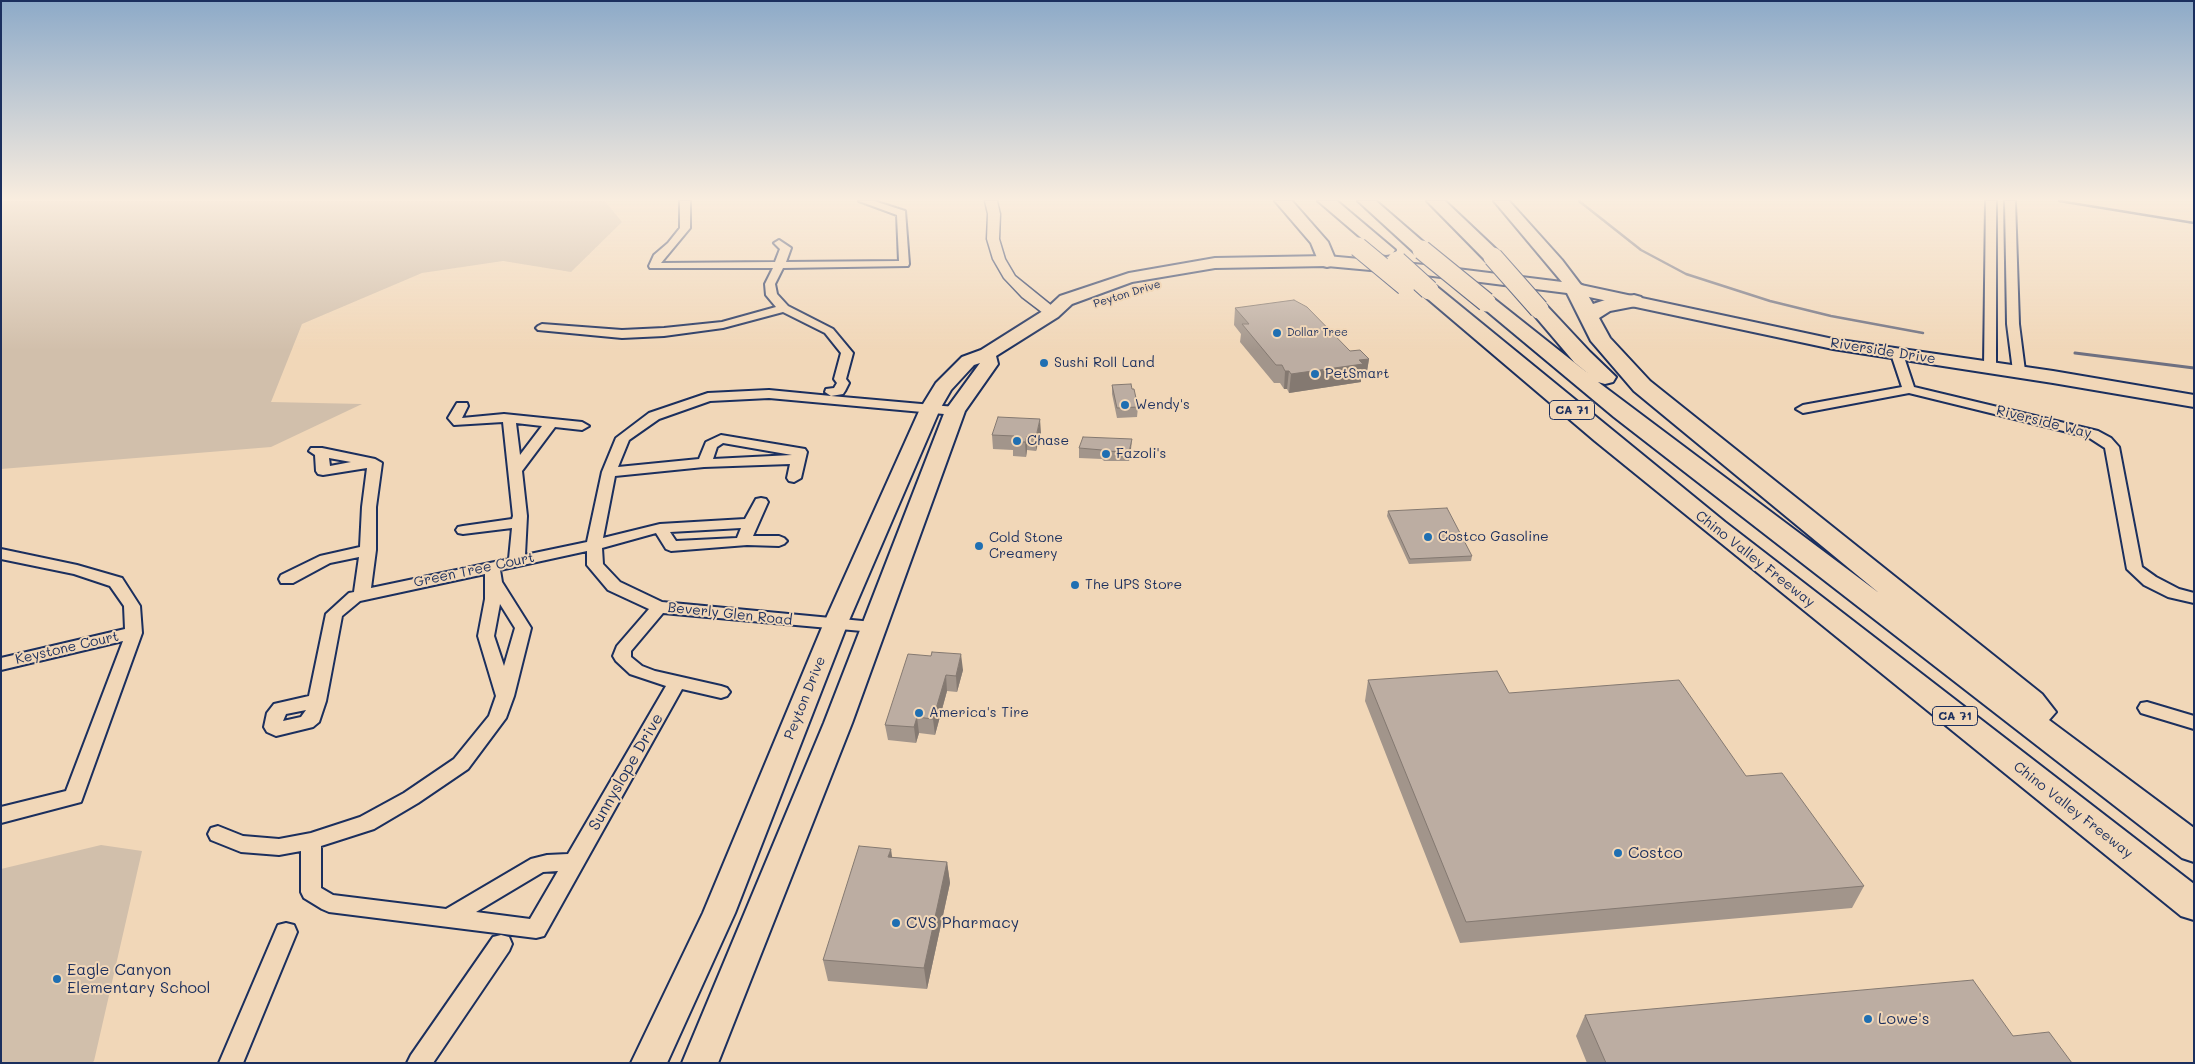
<!DOCTYPE html>
<style>
body{margin:0}
#map{position:relative;width:2195px;height:1064px;overflow:hidden;background:#f1d7b8;font-family:Mali,sans-serif}
canvas{display:block}
.frame{position:absolute;inset:0;border:2px solid #1b2f5e;pointer-events:none}
</style>
<div id="map">
<canvas width="2195" height="1064"></canvas>
<div class="frame"></div>
</div>
<script>
const ctx = document.querySelector('canvas').getContext('2d');
ctx.lineJoin = 'round';
function paint(path, color) { ctx.fillStyle = color; ctx.fill(path, 'evenodd'); }
const poly = rows => new Path2D(rows.map(r => 'M' + r).join(''));
function trace(path, color, width, dash) { ctx.strokeStyle = color; ctx.lineWidth = width; ctx.lineCap = dash ? 'butt' : 'round'; ctx.setLineDash(dash || []); ctx.stroke(path); }
function drawText(font, color, halo, rows, align = 'center') {
  ctx.font = font + ' Mali,sans-serif'; ctx.lineWidth = 4; ctx.setLineDash([]); ctx.textBaseline = 'middle'; ctx.strokeStyle = halo; ctx.fillStyle = color; for (const [text, x, y, turn = 0] of rows) {
    ctx.save(); ctx.translate(x, y); ctx.rotate((+turn || 0) * Math.PI / 180); ctx.textAlign = isNaN(turn) ? turn : align; if (halo) ctx.strokeText(text, 0, 0); ctx.fillText(text, 0, 0); ctx.restore();
  }
}
paint(poly([
 [1,201,605,201,622,222,571,272,503,261,422,273,302,324,271,402,362,404,271,447,1,469],
 [101,845,142,851,94,1061,92,1063,1,1063,1,869]
]), '#d1bfab');
trace(poly([
 [1579,201,1641,250,1686,274,1770,301,1831,316,1923,333]
]), '#6e7081', 2.5);
trace(poly([
 [2075,353,2194,368]
]), '#6e7081', 3);
const minor = poly([
 [680,201,690,201,690,228,661,263,775,262,780,249,774,243,779,240,791,248,786,262,899,261,897,215,859,201,874,201,905,211,909,264,908,266,783,268,775,284,777,294,788,306,833,329,853,353,846,379,849,383,845,391,843,394,831,396,955,407,962,411,955,415,769,398,710,401,659,419,629,440,618,467,699,459,706,442,721,435,805,449,807,452,801,478,794,482,789,481,787,478,790,464,704,467,615,476,603,538,660,524,745,519,756,499,761,498,766,499,768,502,753,536,779,536,784,538,787,541,784,544,779,546,747,545,671,551,666,549,656,533,602,548,603,564,620,582,662,602,873,622,879,623,881,627,879,631,873,632,663,613,631,651,631,657,642,666,655,671,721,686,727,688,730,692,727,696,721,698,682,689,544,936,536,938,329,912,322,909,304,898,301,892,301,851,279,855,241,852,211,840,208,834,211,828,218,826,243,836,279,839,311,833,360,817,404,793,454,759,489,716,496,696,478,636,485,599,485,574,360,601,342,616,326,701,319,722,313,727,276,736,267,732,264,727,267,713,274,704,309,696,326,614,349,593,354,592,359,557,330,563,293,583,281,583,279,579,281,575,320,556,360,547,362,507,367,468,323,475,318,474,316,471,315,455,309,451,311,448,322,448,375,459,382,463,376,507,376,550,371,588,509,559,512,528,463,534,458,533,456,530,458,527,463,526,512,519,513,516,503,422,454,425,448,418,457,403,467,403,468,406,462,418,504,414,582,422,589,426,582,430,555,427,522,471,527,516,525,555,587,542,602,472,616,438,649,413,708,393,769,390,831,396,825,392,826,389,834,388,837,383,834,379,841,353,825,333,783,312,723,328,664,336,622,338,538,330,536,328,538,326,542,324,622,330,664,328,722,322,776,307,766,295,765,284,773,268,650,268,649,266,654,255,668,243,680,228,680,201],
 [516,423,542,426,520,455,516,423],
 [723,443,792,455,713,459,717,447,723,443],
 [329,458,351,462,330,466,329,458],
 [741,528,737,538,676,541,670,532,741,528],
 [587,551,587,565,608,590,649,609,617,646,613,656,616,661,630,674,666,686,568,854,547,855,531,859,446,909,333,895,321,888,321,846,374,829,418,803,468,769,506,718,514,696,531,628,502,582,500,570,587,551],
 [500,604,515,628,504,666,494,636,500,604],
 [306,710,301,717,283,721,286,714,306,710],
 [558,871,530,919,476,912,543,872,558,871],
 [1986,201,1996,201,1996,367,1990,371,1984,367,1986,201],
 [2005,201,2015,201,2019,324,2025,371,2019,375,2013,371,2007,324,2005,201],
 [1897,350,1903,354,1914,387,2098,431,2111,438,2119,447,2142,567,2156,577,2179,589,2194,593,2194,603,2168,597,2144,585,2127,569,2105,448,2088,437,1909,393,1803,413,1796,409,1803,405,1902,387,1891,354,1897,350],
 [1,549,77,565,122,578,140,606,142,633,81,802,1,823,1,807,66,791,123,641,1,670,1,658,125,629,124,606,110,586,74,574,1,559,1,549],
 [2147,702,2194,716,2194,729,2141,713,2138,708,2141,703,2147,702],
 [286,923,294,925,297,932,243,1063,219,1063,275,932,278,925,286,923],
 [501,935,509,937,512,944,509,951,433,1063,407,1063,411,1055,493,937,501,935]
]);
const tertiary = poly([
 [985,201,997,201,1000,214,999,239,1005,259,1015,276,1057,310,1059,313,1057,316,1047,316,1022,297,1004,278,993,259,987,239,988,214,985,201]
]);
const primary = poly([
 [1494,201,1509,201,1562,260,1581,285,1833,339,2053,371,2194,395,2194,407,2053,383,1833,349,1575,294,1425,275,1327,266,1215,268,1132,282,1072,304,1058,317,996,356,998,364,965,411,852,723,718,1063,682,1063,824,723,945,411,980,363,974,365,951,390,940,409,847,625,735,913,667,1063,631,1063,703,913,823,625,920,409,936,383,962,357,981,350,1046,309,1060,296,1129,273,1215,258,1327,256,1425,265,1562,282,1494,201]
]);
const motorway = poly([
 [1275,201,1292,201,1328,242,1336,261,1334,265,1327,267,1320,265,1311,243,1275,201],
 [1318,201,1337,201,1395,250,1392,254,1386,255,1380,254,1318,201],
 [1358,201,1376,201,1428,246,1431,250,1428,254,1422,255,1416,254,1358,201],
 [1427,201,1445,201,1500,253,1502,257,1500,261,1493,263,1486,261,1427,201],
 [1575,283,1582,285,1593,304,1605,300,1634,295,1641,297,1644,301,1641,305,1610,311,1599,318,1610,338,1650,381,2042,694,2056,712,2049,720,2194,828,2194,862,2182,858,1614,417,1476,302,1479,298,1486,296,1493,298,1590,375,1574,362,1529,309,1532,305,1539,303,1546,305,1590,352,1616,377,1613,382,1605,384,1598,382,1879,593,1634,391,1591,341,1565,289,1568,285,1575,283],
 [1429,284,1436,286,1725,522,2194,884,2194,920,2181,916,1595,441,1422,294,1419,290,1422,286,1429,284]
]);
trace(minor, '#1b2f5e', 4);
trace(tertiary, '#1b2f5e', 3);
trace(primary, '#1b2f5e', 4);
trace(motorway, '#1b2f5e', 4);
paint(minor, '#f1d7b8');
paint(tertiary, '#f1d7b8');
paint(primary, '#f1d7b8');
paint(motorway, '#f1d7b8');
trace(poly([
 [2059,201,2194,223]
]), '#1b2f5e', 2.5);
const motorwayBridge = poly([
 [1358,247,1405,286],
 [1422,250,1486,302],
 [1493,257,1539,309],
 [1397,261,1429,290]
]);
trace(motorwayBridge, '#1b2f5e', 21, []);
trace(motorwayBridge, '#f1d7b8', 19);
paint(poly([
 [1235,308,1350,351,1369,359,1366,377,1361,378,1361,382,1289,393,1287,389,1284,389,1280,383,1274,383,1240,342,1241,334,1234,325],
 [1112,385,1138,407,1137,417,1117,418,1112,394],
 [1041,433,1036,451,1027,450,1026,457,1013,456,1013,450,993,449,992,435],
 [1079,448,1131,449,1129,461,1104,461,1102,459,1079,458],
 [1388,511,1472,556,1471,561,1409,564,1387,516],
 [931,656,963,670,957,692,947,691,935,735,919,733,916,743,888,740,885,725],
 [1368,680,1509,693,1746,776,1864,886,1852,908,1460,943,1365,701],
 [892,857,947,862,950,883,927,989,828,981,823,960],
 [1585,1015,2072,1063,1587,1063,1576,1036]
]), '#a2958b');
paint(poly([
 [1369,359,1366,377,1361,378,1361,382,1289,393,1291,374,1359,360],
 [1285,371,1289,371,1287,389,1284,389],
 [1040,419,1041,433,1036,451,1036,437],
 [1027,436,1027,450,1026,457,1025,442],
 [1132,439,1131,449,1129,461,1129,452],
 [961,654,963,670,957,692,956,676],
 [946,675,947,691,935,735,933,719],
 [917,717,919,733,916,743,914,727],
 [891,849,894,870,888,857],
 [947,862,950,883,927,989,924,968]
]), '#847971');
const building = poly([
 [1294,300,1307,307,1350,351,1360,350,1369,359,1359,360,1363,364,1291,374,1289,371,1285,371,1282,365,1276,365,1242,324,1249,324,1235,308,1294,300],
 [1131,384,1132,389,1134,389,1138,407,1117,408,1112,385,1131,384],
 [998,417,1040,419,1036,437,1027,436,1025,442,1012,442,1014,436,992,435,998,417],
 [1083,437,1132,439,1129,452,1104,451,1102,450,1079,448,1083,437],
 [1447,508,1472,556,1410,559,1388,511,1447,508],
 [932,652,961,654,956,676,946,675,933,719,917,717,914,727,885,725,908,654,931,656,932,652],
 [1497,671,1509,693,1679,680,1746,776,1782,773,1864,886,1466,922,1368,680,1497,671],
 [859,846,891,849,888,857,947,862,924,968,823,960,859,846],
 [1973,980,2013,1036,2049,1032,2072,1063,1606,1063,1585,1015,1973,980]
]);
paint(building, '#bcada2');
trace(building, '#847971', 1);
const sky = ctx.createLinearGradient(0, 0, 0, 350);
sky.addColorStop(0, '#8daac8');
sky.addColorStop(0.57, '#f9eddf');
sky.addColorStop(1, '#f9eddf00');
ctx.fillStyle = sky;
ctx.fillRect(0, 0, 2195, 350);
for (const [x, y, r, color] of [
 [1277,333,5,"#1f6fb2"],
 [1044,363,5,"#1f6fb2"],
 [1315,374,5,"#1f6fb2"],
 [1125,405,5,"#1f6fb2"],
 [1017,441,5,"#1f6fb2"],
 [1106,454,5,"#1f6fb2"],
 [1428,537,5,"#1f6fb2"],
 [979,546,5,"#1f6fb2"],
 [1075,585,5,"#1f6fb2"],
 [919,713,5,"#1f6fb2"],
 [1618,853,5,"#1f6fb2"],
 [896,923,5,"#1f6fb2"],
 [57,979,5,"#1f6fb2"],
 [1868,1019,5,"#1f6fb2"]
]) { const dot = new Path2D(); dot.arc(x, y, r, 0, 2 * Math.PI); ctx.fillStyle = color; ctx.fill(dot); trace(dot, '#f1d7b8', 2); }
drawText('11px', '#1b2f5e', '#f1d7b8', [
 ["Peyton Drive",1127,294,-17]
]);
drawText('11px', '#1b2f5e', '#f1d7b8', [
 ["Dollar Tree",1287,333]
], 'left');
for (const [x, y, w] of [
 [1572,410,45],
 [1955,716,45]
]) { const box = new Path2D(); box.roundRect(x - w / 2, y - 9.5, w, 19, 4); ctx.fillStyle = '#f1d7b8'; ctx.fill(box); trace(box, '#1b2f5e', 1); }
drawText('bold 12px', '#1b2f5e', null, [
 ["CA 71",1572,410],
 ["CA 71",1955,716]
]);
drawText('14px', '#1b2f5e', '#f1d7b8', [
 ["Riverside Drive",1883,351,9],
 ["Riverside Way",2044,422,14],
 ["Chino Valley Freeway",1755,559,38],
 ["Green Tree Court",474,570,-12],
 ["Beverly Glen Road",730,614,6],
 ["Keystone Court",67,648,-13],
 ["Peyton Drive",805,698,-68],
 ["Chino Valley Freeway",2073,810,38]
]);
drawText('14px', '#1b2f5e', '#f1d7b8', [
 ["Sushi Roll Land",1054,363],
 ["PetSmart",1325,374],
 ["Wendy's",1135,405],
 ["Chase",1027,441],
 ["Fazoli's",1116,454],
 ["Costco Gasoline",1438,537],
 ["Cold Stone",989,538],
 ["Creamery",989,554],
 ["The UPS Store",1085,585],
 ["America's Tire",929,713]
], 'left');
drawText('16px', '#1b2f5e', '#f1d7b8', [
 ["Sunnyslope Drive",626,772,-60]
]);
drawText('16px', '#1b2f5e', '#f1d7b8', [
 ["Costco",1628,853],
 ["CVS Pharmacy",906,923],
 ["Eagle Canyon",67,970],
 ["Elementary School",67,988],
 ["Lowe's",1878,1019]
], 'left');
</script>
